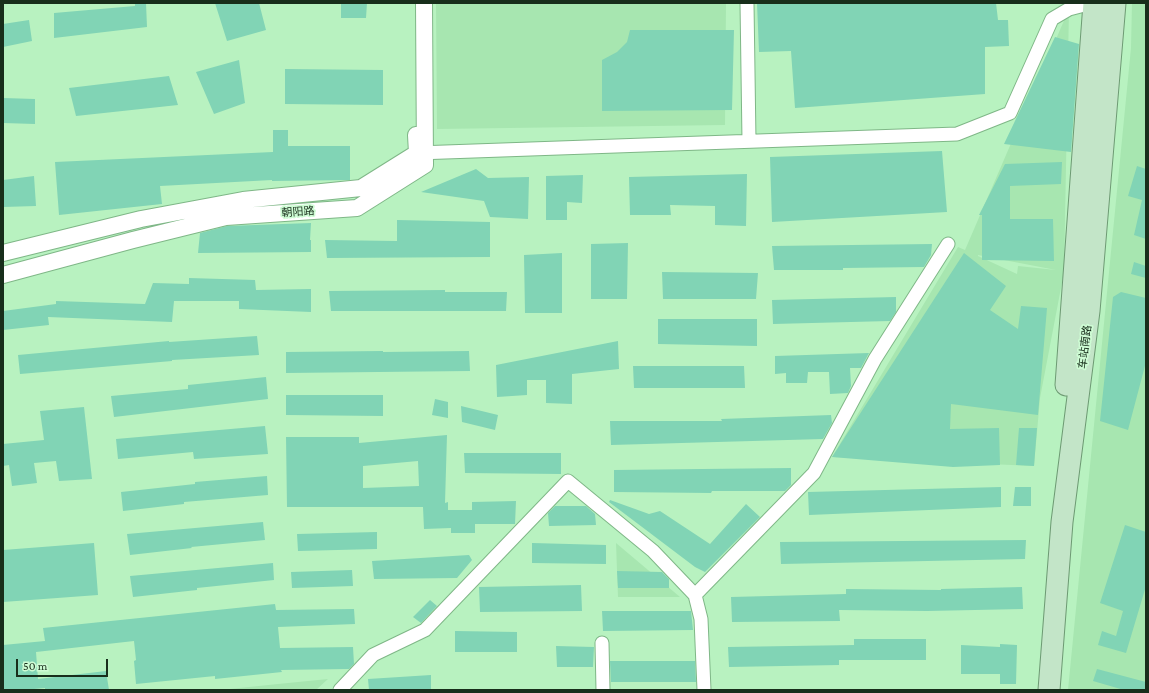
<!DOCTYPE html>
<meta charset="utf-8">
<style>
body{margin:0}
#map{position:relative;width:1149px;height:693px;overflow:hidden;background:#b8f2c0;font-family:"Crimson Pro",serif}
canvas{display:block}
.frame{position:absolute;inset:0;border:4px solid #182e1b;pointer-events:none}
.scale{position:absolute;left:16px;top:659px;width:92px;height:18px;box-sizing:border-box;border:2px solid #182e1b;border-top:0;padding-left:5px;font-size:12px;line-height:14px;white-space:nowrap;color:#182e1b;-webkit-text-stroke:3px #cefcd4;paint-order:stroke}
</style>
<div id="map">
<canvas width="1149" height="693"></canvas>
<div class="frame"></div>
<div class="scale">50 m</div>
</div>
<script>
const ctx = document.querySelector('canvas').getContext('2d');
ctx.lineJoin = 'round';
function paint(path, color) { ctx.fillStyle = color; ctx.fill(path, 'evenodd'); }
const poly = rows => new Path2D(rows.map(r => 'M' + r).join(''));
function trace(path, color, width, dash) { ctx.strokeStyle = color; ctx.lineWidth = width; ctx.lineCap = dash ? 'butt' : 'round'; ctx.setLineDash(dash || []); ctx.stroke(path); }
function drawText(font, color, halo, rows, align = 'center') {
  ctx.font = font + ' "Crimson Pro","Noto Sans SC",serif'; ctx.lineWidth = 3.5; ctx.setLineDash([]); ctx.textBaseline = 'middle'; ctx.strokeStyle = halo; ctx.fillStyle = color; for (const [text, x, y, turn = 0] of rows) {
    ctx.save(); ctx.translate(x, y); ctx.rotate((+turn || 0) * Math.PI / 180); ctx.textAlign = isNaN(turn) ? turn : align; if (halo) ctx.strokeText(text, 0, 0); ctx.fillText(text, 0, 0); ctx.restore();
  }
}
paint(poly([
 [436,3,726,3,725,125,437,129],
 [1132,3,1146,3,1146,690,1068,690,1131,48],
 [1069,9,1064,272,1040,398,1034,466,832,457,958,247,965,250],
 [978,256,978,255,1056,270,1018,266,1017,274],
 [616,543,680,597,618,597],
 [328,679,316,690,220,690,278,684]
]), '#a7e6b0');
paint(poly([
 [135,3,146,3,147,27,54,38,54,13,135,6],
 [215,3,259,3,266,30,227,41],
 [341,3,367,3,366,18,341,18],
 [757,3,996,3,998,20,1008,20,1009,46,985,47,985,94,795,108,791,51,759,52],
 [29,20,32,41,3,47,3,24],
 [630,30,734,30,732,110,602,111,602,60,617,52,627,42],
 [1055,37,1079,44,1071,152,1004,144],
 [239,60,245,103,214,114,196,72],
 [285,69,383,70,383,105,285,104],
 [169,76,178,105,76,116,69,88],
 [3,98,35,99,35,124,3,123],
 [273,130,288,130,288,146,350,146,350,180,272,181,272,180,160,186,162,204,59,215,55,162,273,152],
 [942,151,947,212,772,222,770,157],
 [1062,162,1061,184,1010,186,1010,219,1053,219,1054,261,982,260,982,215,979,215,1005,164],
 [1137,166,1146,169,1146,239,1134,235,1142,200,1128,196],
 [476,169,488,178,529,177,528,219,490,217,484,201,421,192],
 [747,174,746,226,715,225,715,206,670,205,671,215,630,215,629,177],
 [583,175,582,203,567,202,567,220,546,220,546,176],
 [34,176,36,206,3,207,3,180],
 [397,220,490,222,490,257,327,258,325,240,397,241],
 [311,223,310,240,311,240,311,252,198,253,200,233,227,226],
 [628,243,627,299,591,299,591,244],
 [932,244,931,255,924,267,843,268,843,270,774,270,772,246],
 [562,253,562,313,525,313,524,255],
 [964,253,1006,286,990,310,1018,329,1021,306,1047,308,1038,415,951,404,950,429,999,428,1000,465,953,467,832,457],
 [1134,262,1146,266,1146,278,1131,274],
 [662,272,758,273,756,299,663,299],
 [189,278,255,280,256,290,311,289,311,312,239,309,239,301,174,301,172,322,48,317,49,325,3,330,3,311,56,304,56,301,145,304,153,283,189,284],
 [445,290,445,292,507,292,506,311,331,311,329,291],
 [1121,292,1146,298,1146,362,1128,430,1100,421,1113,297],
 [896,297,896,312,890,321,773,324,772,300],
 [658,319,757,319,757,346,658,344],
 [257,336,259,355,172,360,172,361,20,374,18,355,169,341,169,342],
 [618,341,619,369,572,374,572,404,546,403,546,380,527,380,527,395,497,397,496,365],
 [383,351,383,352,469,351,470,371,286,373,286,352],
 [869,353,861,368,850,368,851,386,848,393,830,394,829,372,808,372,807,383,786,383,786,373,775,374,775,356],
 [633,366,744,366,745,388,634,388],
 [266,377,268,399,114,417,111,396,188,389,188,385],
 [286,395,383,395,383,416,286,415],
 [435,399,448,402,448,418,432,415],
 [461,406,498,415,495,430,462,422],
 [84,407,92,479,59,481,56,461,34,463,37,483,12,486,9,465,3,466,3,444,44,440,40,411],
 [831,415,832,423,823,439,611,445,610,421,722,421,721,419],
 [265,426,268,454,194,459,193,452,118,459,116,439],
 [1019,428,1037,428,1034,466,1016,465],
 [447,435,445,503,448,502,448,510,472,510,472,502,516,501,515,524,475,524,475,533,451,533,451,528,424,529,423,507,287,507,286,437,359,437,359,443],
 [418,461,419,486,363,488,363,466],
 [464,453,561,453,561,474,465,473],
 [791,468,791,485,785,491,712,491,711,493,614,492,614,470],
 [267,476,268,495,184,502,184,504,123,511,121,492,195,484,195,482],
 [1001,487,1001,507,809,515,808,492],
 [1015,487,1031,487,1031,506,1013,506],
 [610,500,649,514,660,511,710,544,746,504,760,517,705,572,695,567,609,502],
 [555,506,586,506,595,514,596,525,549,526,548,513],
 [263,522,265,540,191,547,192,548,130,555,127,534],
 [1125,525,1146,532,1146,586,1126,653,1098,645,1102,631,1116,636,1123,611,1100,603],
 [377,532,377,549,298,551,297,534],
 [1026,540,1025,559,781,564,780,542],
 [94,543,98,595,3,602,3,550],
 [532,543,606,545,606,564,532,563],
 [469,555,472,560,457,578,374,579,372,561],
 [273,563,274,580,197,588,197,590,133,597,130,576],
 [352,570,353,586,292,588,291,572],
 [617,571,662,572,669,579,669,588,618,588],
 [581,585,582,611,480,612,479,587],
 [1022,587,1023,609,927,611,839,610,840,621,732,622,731,597,846,594,846,589,941,590,941,589],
 [430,600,437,606,421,623,413,617],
 [275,604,276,610,354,609,355,624,278,627,280,648,353,647,354,664,349,669,281,670,282,672,215,679,215,676,136,684,134,661,136,660,134,641,36,652,38,679,106,671,109,690,45,690,45,688,23,690,3,690,3,645,45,641,43,628],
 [602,611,691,611,693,630,603,631],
 [455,631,517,632,517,652,455,652],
 [854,639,926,639,926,660,839,660,839,665,729,667,728,647,854,645],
 [1000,644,1017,645,1016,684,1000,684,1000,674,961,674,961,645,1000,647],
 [556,646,594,647,593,667,557,667],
 [610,661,695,661,696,682,611,682],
 [1097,669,1146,682,1146,690,1124,690,1093,681],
 [431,675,431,690,369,690,368,679]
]), '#81d4b5');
const minor = poly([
 [747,3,749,141],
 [417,153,957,134,1010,113,1052,19,1069,9,1092,3],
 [695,595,814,473,875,359,948,244],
 [602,643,603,690],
 [340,690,373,655,425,630,568,481,653,551,695,595,701,619,704,690]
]);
const tertiary = poly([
 [3,253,141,219,243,200,361,188,417,153,416,135],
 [3,275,133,240,226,217,357,208,425,165,424,3]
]);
const primary = poly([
 [1066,385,1094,3],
 [1049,690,1062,522,1089,311,1115,3]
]);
trace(minor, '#7fb787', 15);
trace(tertiary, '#7fb787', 18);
trace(primary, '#6d9a73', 23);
trace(minor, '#fff', 13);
trace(tertiary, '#fff', 16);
trace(primary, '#c3e5c8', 21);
drawText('11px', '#182e1b', '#cefcd4', [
 ["朝阳路",298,212,-4],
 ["车站南路",1085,347,-83]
]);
</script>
